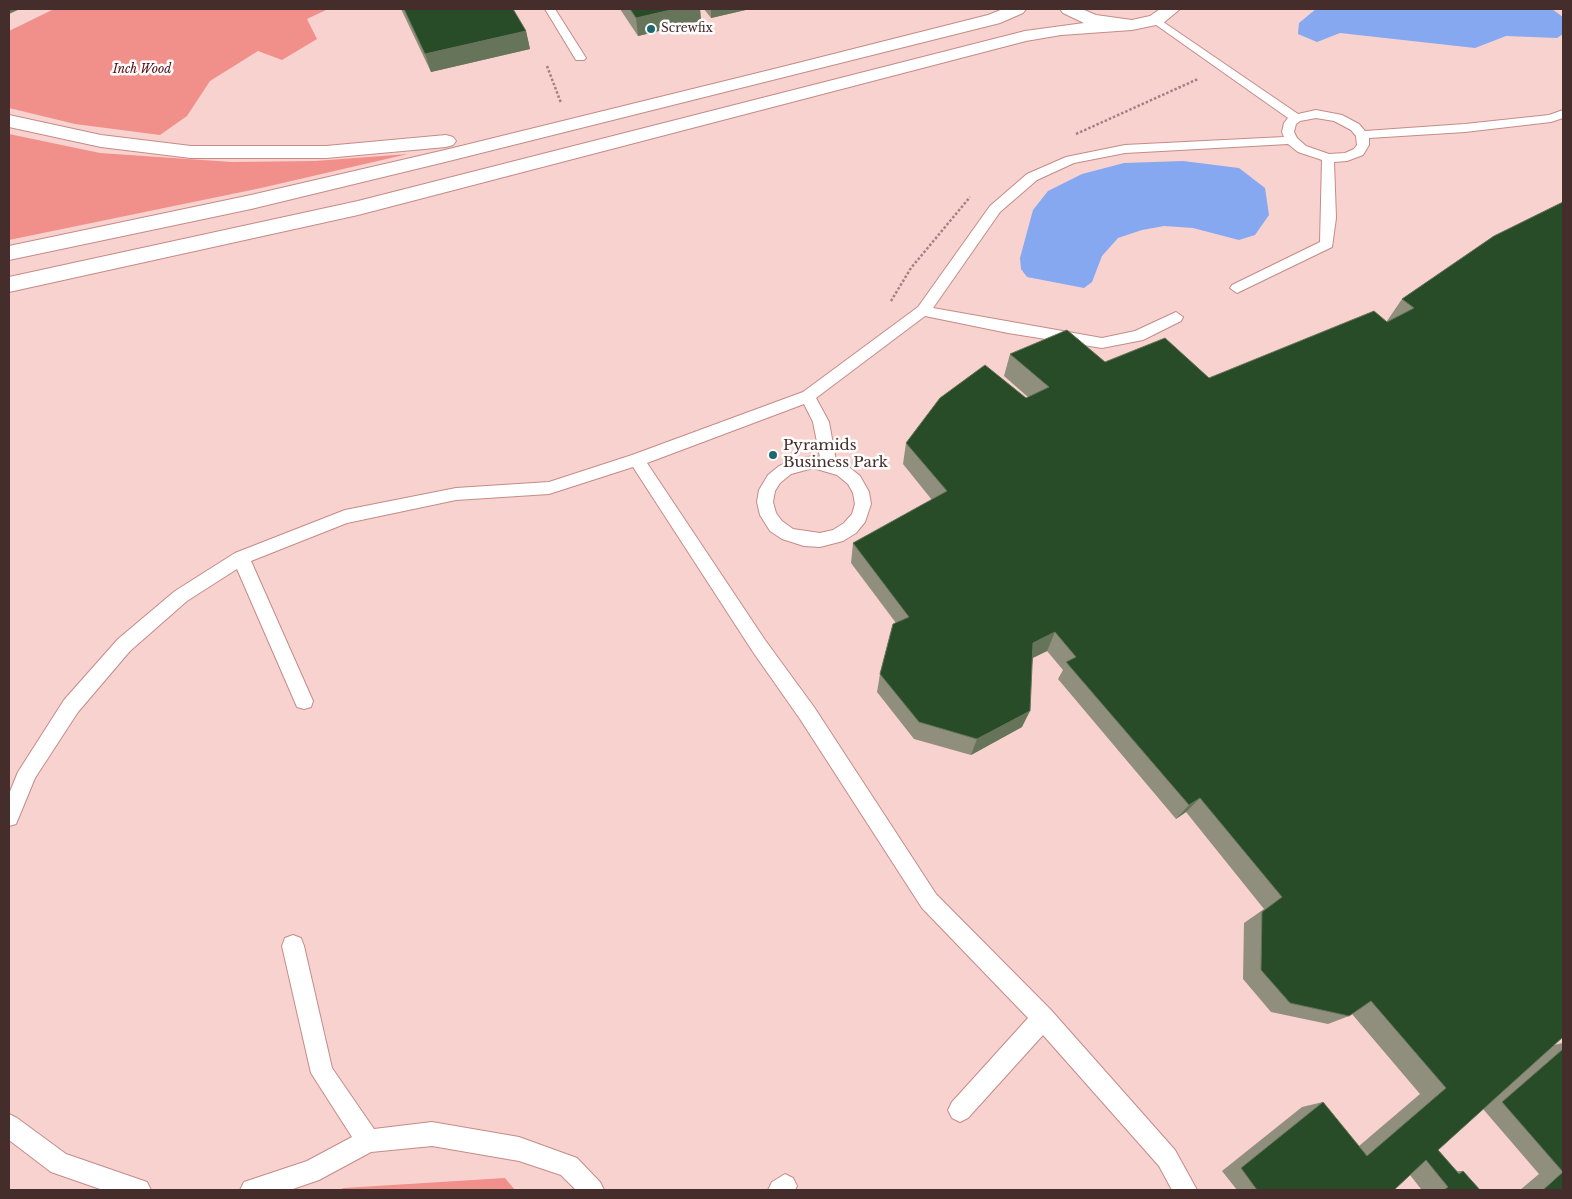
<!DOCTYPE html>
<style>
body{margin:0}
#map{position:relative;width:1572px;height:1199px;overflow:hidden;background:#f8d2cf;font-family:"Libre Baskerville",serif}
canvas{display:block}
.frame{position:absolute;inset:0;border:10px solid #442d2b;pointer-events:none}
</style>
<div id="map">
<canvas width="1572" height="1199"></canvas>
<div class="frame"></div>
</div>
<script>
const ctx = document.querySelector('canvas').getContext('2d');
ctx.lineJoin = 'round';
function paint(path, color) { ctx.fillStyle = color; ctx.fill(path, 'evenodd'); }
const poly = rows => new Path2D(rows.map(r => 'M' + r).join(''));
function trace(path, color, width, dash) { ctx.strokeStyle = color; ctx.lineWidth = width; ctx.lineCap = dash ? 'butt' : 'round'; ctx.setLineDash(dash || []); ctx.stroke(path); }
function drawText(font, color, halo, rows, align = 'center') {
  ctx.font = font + ' "Libre Baskerville",serif'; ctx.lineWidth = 5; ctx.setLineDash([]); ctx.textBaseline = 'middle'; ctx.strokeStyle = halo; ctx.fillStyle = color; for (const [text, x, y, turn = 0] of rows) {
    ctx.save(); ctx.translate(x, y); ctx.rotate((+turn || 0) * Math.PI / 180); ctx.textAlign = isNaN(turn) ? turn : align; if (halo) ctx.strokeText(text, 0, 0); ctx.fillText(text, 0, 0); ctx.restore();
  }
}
paint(poly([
 [54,9,328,9,307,19,317,39,282,60,258,51,210,81,187,116,160,135,75,124,9,108,9,31],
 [9,134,100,153,232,162,315,161,408,154,261,188,9,240],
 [505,1178,515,1190,338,1190,344,1188]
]), '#f1908a');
paint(poly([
 [1316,9,1552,9,1563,17,1563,34,1557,38,1506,36,1475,48,1340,33,1317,42,1298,34,1299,23],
 [1183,161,1239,168,1265,188,1269,215,1255,235,1239,240,1193,228,1164,226,1142,230,1118,238,1102,256,1092,282,1084,288,1027,277,1021,269,1020,258,1033,210,1048,191,1082,174,1124,163]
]), '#85a8f1');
const service = poly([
 [545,9,555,9,586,58,584,60,576,60,545,9],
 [1156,17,1298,114,1316,110,1342,115,1359,124,1365,131,1465,124,1549,115,1563,110,1563,118,1551,122,1465,132,1369,138,1369,145,1363,155,1347,161,1334,162,1336,218,1332,247,1237,293,1230,288,1232,285,1320,242,1322,160,1298,152,1288,144,1125,153,1074,163,1037,180,1000,212,933,308,1102,338,1135,331,1176,312,1183,317,1181,321,1143,340,1102,348,1008,333,925,316,816,398,829,422,836,461,849,467,860,476,869,492,871,504,865,522,856,533,843,541,820,547,804,546,782,539,770,531,760,515,757,502,759,490,768,475,779,466,792,461,813,456,820,457,813,422,804,404,647,463,765,640,814,707,936,894,1051,1010,1175,1150,1197,1190,1172,1190,1159,1166,1043,1035,968,1118,960,1122,952,1118,948,1110,952,1102,1028,1018,922,908,800,719,753,652,633,467,549,494,456,500,347,523,251,561,313,701,311,707,304,709,297,707,237,569,187,601,130,651,78,712,35,778,16,824,9,826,9,794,18,772,64,700,118,639,175,591,235,553,345,510,456,488,549,482,632,455,803,392,918,307,990,206,1027,174,1066,157,1125,145,1284,137,1282,132,1284,123,1288,118,1152,22,1150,20,1156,17],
 [1316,118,1334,121,1351,130,1356,136,1357,145,1354,149,1345,153,1329,154,1306,146,1297,138,1294,132,1296,124,1300,121,1316,118],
 [813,468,837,475,848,484,853,493,855,504,852,514,844,523,833,530,820,533,793,529,782,521,776,513,773,502,775,491,780,483,791,474,813,468],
 [293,935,301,938,304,946,332,1068,374,1129,432,1122,519,1137,577,1158,600,1182,604,1190,576,1190,561,1175,519,1161,432,1146,371,1152,319,1180,290,1190,240,1190,244,1182,307,1161,352,1137,311,1073,282,946,285,938,293,935],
 [9,1114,17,1118,66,1154,147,1182,151,1190,103,1190,51,1172,9,1140,9,1114],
 [785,1174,793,1178,797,1186,795,1190,768,1190,772,1182,785,1174]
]);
const primary = poly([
 [1003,9,1026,9,1023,13,1000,23,445,162,251,209,9,260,9,246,251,195,445,150,782,67,988,15,1003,9],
 [1060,9,1082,9,1096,15,1132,20,1150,16,1160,9,1180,9,1162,24,1156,25,1132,30,1061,35,1026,41,358,215,9,292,9,277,358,201,1025,31,1084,23,1063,13,1060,9],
 [9,115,101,135,191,146,326,146,446,135,453,137,456,141,453,145,446,147,326,158,191,158,101,147,9,127,9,115]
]);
trace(service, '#c58b87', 2);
trace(primary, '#c58b87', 2);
trace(poly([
 [547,66,561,103],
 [1076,134,1198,79],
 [891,301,911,268,970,197]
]), '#a18280', 2.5, [2.5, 2]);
paint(service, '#fff');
paint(primary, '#fff');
paint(poly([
 [401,9,513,9,526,31,530,49,431,72],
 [620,9,700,9,701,21,638,36],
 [704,9,750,9,711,18],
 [1494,236,1554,1045,1563,1043,1563,1190,1520,1190,1539,1174,1483,1109,1438,1150,1457,1171,1463,1171,1480,1190,1419,1190,1421,1189,1410,1175,1394,1190,1237,1190,1222,1171,1302,1107,1323,1102,1359,1146,1420,1094,1352,1014,1349,1016,1328,1024,1271,1012,1243,979,1244,923,1264,909,1186,812,1176,819,1058,679,1063,670,1047,651,1033,658,1022,727,971,755,914,739,877,692,880,674,896,623,851,563,853,543,932,500,903,464,906,443,1028,397,1004,376,1010,354,1105,362,1209,378,1387,321,1402,299]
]), '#908e7c');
paint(poly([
 [9,9,20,9,9,14],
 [675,9,700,9,701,21,638,36,636,18],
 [711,9,750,9,711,18],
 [526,31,530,49,431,72,425,54],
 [1055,632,1047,651,1026,661,1033,643],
 [1030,711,1022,727,971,755,977,739],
 [1200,798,1186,812,1176,819,1189,805]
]), '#66745a');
const building = poly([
 [404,9,513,9,526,31,425,54,404,9],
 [630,9,675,9,636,18,630,9],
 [1563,202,1563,1037,1438,1150,1459,1174,1463,1171,1480,1190,1444,1190,1448,1187,1426,1160,1394,1190,1257,1190,1241,1168,1323,1102,1367,1156,1446,1088,1371,1001,1349,1016,1290,1003,1261,970,1262,912,1282,897,1200,798,1189,805,1066,662,1076,657,1055,632,1033,643,1030,711,977,739,919,722,880,674,893,624,909,617,853,543,947,491,906,443,940,398,985,365,1026,398,1049,387,1010,354,1067,330,1105,362,1165,338,1209,378,1374,311,1387,322,1414,308,1402,299,1494,236,1563,202],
 [1563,1049,1563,1172,1502,1102,1563,1049],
 [1563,1172,1563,1190,1543,1190,1563,1172]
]);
paint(building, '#284b28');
trace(building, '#66745a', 1);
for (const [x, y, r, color] of [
 [651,29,5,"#1c686f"],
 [773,455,5,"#1c686f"]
]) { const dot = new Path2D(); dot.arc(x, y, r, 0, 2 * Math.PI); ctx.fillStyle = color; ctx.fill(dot); trace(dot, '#fdfdfd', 2); }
drawText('12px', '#442d2b', '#fdfdfd', [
 ["Screwfix",661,29]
], 'left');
drawText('italic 12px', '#540d11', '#fdfdfd', [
 ["Inch Wood",142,70]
]);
drawText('15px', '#442d2b', '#fdfdfd', [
 ["Pyramids",783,446],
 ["Business Park",783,463]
], 'left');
</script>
